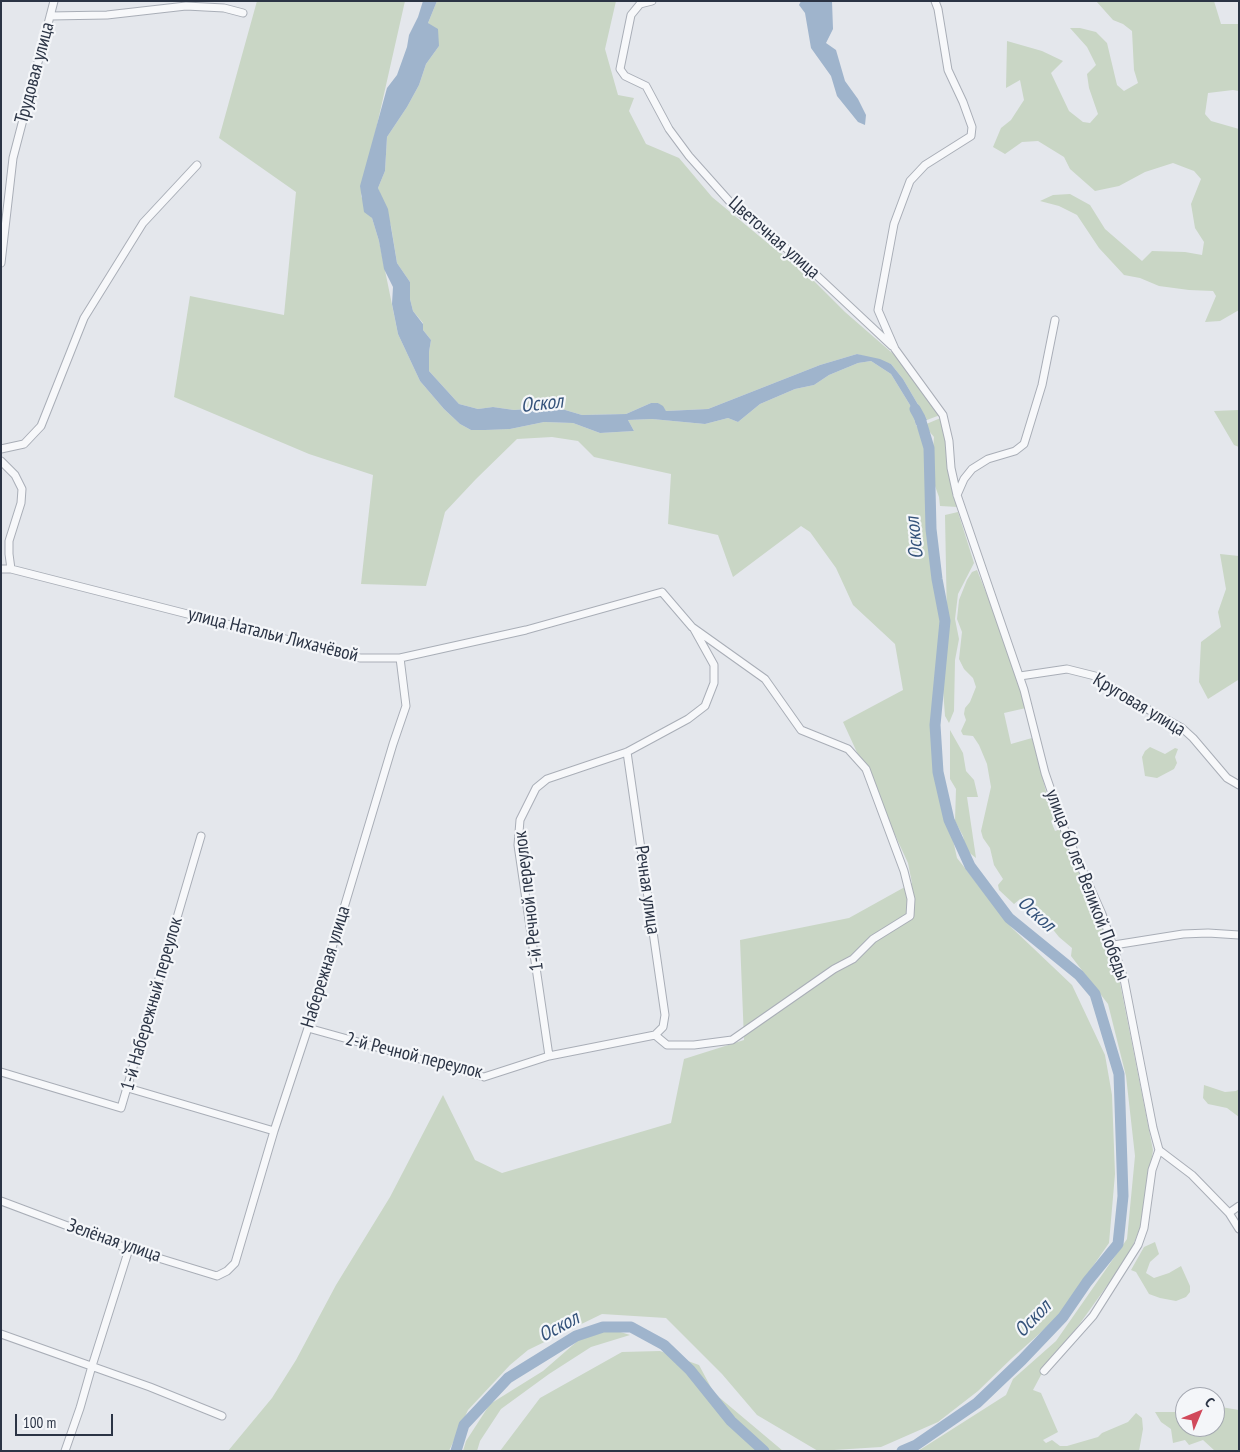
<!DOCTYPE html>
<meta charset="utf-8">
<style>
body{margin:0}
#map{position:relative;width:1240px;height:1452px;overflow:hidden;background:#e4e7ec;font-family:"PT Sans Narrow",sans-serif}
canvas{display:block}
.frame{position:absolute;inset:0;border:2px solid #2b3445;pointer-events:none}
.north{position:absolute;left:1175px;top:1387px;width:50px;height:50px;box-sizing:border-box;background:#f4f6f9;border:1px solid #a4a8b1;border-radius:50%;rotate:45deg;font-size:14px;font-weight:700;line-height:20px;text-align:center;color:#2b3445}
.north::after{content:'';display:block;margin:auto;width:18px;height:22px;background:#d1495b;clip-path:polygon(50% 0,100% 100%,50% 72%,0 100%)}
.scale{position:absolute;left:15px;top:1414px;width:98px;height:22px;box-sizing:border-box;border:2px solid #2b3445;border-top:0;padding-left:6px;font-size:15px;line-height:18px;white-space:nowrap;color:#2b3445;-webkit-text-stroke:4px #f4f6f9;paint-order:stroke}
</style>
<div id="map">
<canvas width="1240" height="1452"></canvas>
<div class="frame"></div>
<div class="north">С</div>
<div class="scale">100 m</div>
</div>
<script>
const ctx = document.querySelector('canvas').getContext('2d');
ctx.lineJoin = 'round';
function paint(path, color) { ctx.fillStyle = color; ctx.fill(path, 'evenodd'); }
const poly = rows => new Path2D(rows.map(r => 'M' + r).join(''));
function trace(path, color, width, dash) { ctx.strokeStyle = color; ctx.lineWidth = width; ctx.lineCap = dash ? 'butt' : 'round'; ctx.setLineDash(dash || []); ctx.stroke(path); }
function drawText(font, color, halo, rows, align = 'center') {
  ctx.font = font + ' "PT Sans Narrow",sans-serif'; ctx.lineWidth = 4.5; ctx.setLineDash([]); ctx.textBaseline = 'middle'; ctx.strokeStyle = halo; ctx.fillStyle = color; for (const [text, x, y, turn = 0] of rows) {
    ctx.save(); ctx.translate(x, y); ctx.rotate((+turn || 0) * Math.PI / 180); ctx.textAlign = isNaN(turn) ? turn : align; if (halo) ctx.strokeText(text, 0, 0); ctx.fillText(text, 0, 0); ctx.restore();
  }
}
paint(poly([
 [257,1,405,1,361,196,372,218,379,241,398,334,420,381,444,409,460,424,471,430,510,429,544,422,573,423,600,433,634,431,628,420,652,419,705,424,728,418,738,422,760,404,795,389,814,385,829,375,858,363,871,361,891,374,910,405,916,425,929,448,931,529,937,579,945,621,935,725,938,772,957,858,1012,928,1072,985,1105,1055,1112,1095,1115,1174,1109,1243,1057,1318,1011,1359,978,1391,938,1422,881,1447,818,1451,757,1415,722,1374,666,1318,602,1314,528,1350,510,1365,468,1410,449,1451,228,1451,272,1398,296,1360,336,1285,390,1197,443,1095,475,1160,502,1173,671,1123,684,1059,744,1040,740,940,849,918,912,883,908,863,843,722,903,690,895,644,853,605,836,568,810,532,801,526,733,577,718,535,668,524,671,474,594,457,578,441,552,437,517,439,476,479,445,512,426,586,361,584,373,475,309,454,174,397,190,296,284,315,296,192,219,138],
 [437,1,616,1,605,49,618,95,634,98,629,111,646,144,679,158,712,197,770,245,803,270,845,312,906,365,940,415,927,420,903,379,891,364,857,354,820,365,708,409,666,411,658,403,651,403,626,414,582,415,555,407,514,410,493,407,478,409,459,404,429,371,429,352,431,340,423,330,423,323,413,311,410,299,410,282,397,263,391,226,378,188,385,171,387,137,407,107,419,85,426,64,439,46,428,23],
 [1096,1,1214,1,1221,24,1239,24,1239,91,1233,90,1208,93,1205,114,1211,121,1239,129,1239,310,1220,321,1205,322,1216,296,1213,291,1189,290,1159,286,1140,278,1124,275,1099,248,1077,215,1059,206,1040,201,1053,195,1070,194,1090,205,1105,229,1142,261,1152,251,1185,252,1202,255,1204,242,1195,228,1191,204,1201,179,1194,171,1173,163,1145,172,1119,186,1095,191,1070,169,1064,157,1038,141,1022,142,1005,154,993,147,1001,128,1011,120,1024,100,1020,80,1006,88,1007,41,1042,51,1063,61,1051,73,1069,111,1083,122,1090,123,1098,114,1089,88,1087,74,1096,65,1087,47,1070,28,1080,28,1096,32,1107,43,1117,85,1124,91,1138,83,1134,70,1132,31,1123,24,1113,20],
 [1239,410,1239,447,1234,445,1214,411],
 [943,417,958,507,940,506,939,497,931,475,934,437,924,425],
 [958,512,974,563,958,594,955,619,959,639,955,660,954,711,949,723,945,716,943,689,947,622,945,515],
 [1220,554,1239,556,1238,680,1208,699,1199,682,1201,642,1221,627,1218,612,1226,589],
 [977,570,1005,640,1026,708,1004,713,1011,744,1032,738,1048,799,1057,818,1051,821,1055,831,1061,829,1103,925,1117,968,1153,1150,1143,1221,1129,1255,1076,1329,1050,1358,1033,1390,1041,1393,1058,1432,1043,1440,1046,1443,1052,1440,1060,1446,1067,1446,1098,1437,1102,1433,1128,1422,1136,1413,1142,1418,1143,1429,1139,1451,918,1451,1006,1395,1013,1379,1056,1341,1127,1239,1135,1156,1126,1076,1108,1004,1071,956,1072,948,1059,937,1046,921,1036,914,1035,904,1029,900,1020,899,1014,904,999,890,998,885,1003,879,994,865,990,848,983,838,981,831,991,787,987,764,979,745,973,736,963,735,961,731,966,720,964,714,965,708,970,702,976,687,973,678,964,669,959,659,962,632,957,619,959,600,967,580,972,572],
 [950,730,963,753,966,771,974,780,978,797,967,797,976,858,966,850,963,836,955,821,956,789,950,779],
 [1150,747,1165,754,1175,748,1178,749,1175,757,1177,763,1174,769,1157,778,1145,776,1142,757,1145,751],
 [1204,1085,1225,1092,1236,1091,1239,1089,1239,1117,1227,1108,1208,1104,1203,1098],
 [1155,1242,1159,1254,1150,1262,1146,1273,1154,1278,1169,1273,1181,1266,1190,1286,1190,1292,1186,1297,1176,1301,1160,1298,1149,1294,1136,1272,1131,1270,1144,1247],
 [611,1329,630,1335,591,1347,549,1374,501,1409,480,1441,477,1451,463,1451,466,1441,490,1404,543,1371,581,1338],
 [660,1351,699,1365,714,1393,783,1451,500,1451,540,1398,622,1352],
 [1215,1406,1239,1410,1239,1451,1215,1451,1203,1440,1189,1445,1185,1440,1173,1443,1171,1429,1161,1422,1155,1412,1185,1412,1185,1427,1215,1427]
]), '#c9d6c5');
paint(poly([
 [423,1,437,1,428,23,438,29,439,46,426,64,419,85,407,107,387,137,385,171,378,188,388,209,397,263,410,282,410,299,413,311,423,324,423,330,431,340,429,352,429,371,459,404,478,409,493,407,514,410,555,407,582,415,626,414,651,403,658,403,663,406,666,411,708,409,820,365,857,354,880,359,891,364,903,379,927,420,916,425,910,405,891,374,871,361,858,363,829,375,814,385,795,389,760,404,738,422,728,418,705,424,652,419,628,420,634,431,600,433,573,423,544,422,510,429,485,430,471,430,460,424,444,409,420,381,398,334,392,304,393,287,384,269,379,241,372,218,364,212,360,186,387,88,397,75,407,47,409,35,418,17],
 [801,1,832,1,833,29,826,43,836,50,845,81,858,99,866,115,865,125,858,122,837,96,831,76,811,48,805,13,799,5]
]), '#9fb4cc');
trace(poly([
 [456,1451,464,1425,508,1378,576,1336,603,1327,631,1327,664,1345,690,1370,731,1421,764,1451],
 [902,1451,916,1445,977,1403,1022,1360,1063,1317,1087,1282,1118,1244,1123,1196,1119,1074,1095,994,1079,975,1009,918,970,866,949,820,938,772,935,725,945,621,937,579,931,529,929,448,920,418,915,409]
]), '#9fb4cc', 11);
const minor = poly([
 [652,1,640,4,631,15,620,69,625,76,646,86,669,129,689,156,739,212,796,256,892,346],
 [935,1,938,9,948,70,963,102,972,127,971,136,925,165,910,181,894,224,878,310,895,349,943,415,949,441,951,468,957,495,1024,690,1045,773,1065,831,1102,914,1124,979,1153,1128,1159,1150,1152,1170,1144,1228,1138,1245,1093,1316,1044,1371],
 [50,16,107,15,186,6,224,8,243,13],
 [1,263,13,158,54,1],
 [1,449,24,444,41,426,84,318,143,223,197,165],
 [1,461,15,475,22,489,21,503,9,541,9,554,11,569],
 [957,495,964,479,972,469,988,459,1015,451,1024,444,1042,385,1055,320],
 [1,569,11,569,360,658,400,658,526,630,662,592,692,627,765,679,801,730,848,749,866,769,904,871,911,899,910,916,873,939,853,959,834,969,732,1040,694,1045,667,1045,655,1035],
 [1020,676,1067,669,1095,676,1127,698,1182,728,1193,738,1227,778,1239,785],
 [1114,945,1183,934,1208,933,1239,935],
 [308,1028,484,1077,549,1056,655,1035,663,1027,665,1015,627,752],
 [549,1056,518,845,520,820,536,788,547,779,627,752,688,719,705,706,714,683,714,665,694,629],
 [1,1072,121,1108,201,836],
 [128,1088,274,1131],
 [1159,1150,1192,1175,1229,1213,1239,1229],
 [1,1201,129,1249,217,1276,227,1271,235,1263,274,1131,308,1028,393,744,406,706,400,658],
 [1229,1213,1239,1206],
 [1,1334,150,1387,222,1416],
 [65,1451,80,1408,92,1366,129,1249]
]);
trace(minor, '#a9aeb7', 9);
trace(minor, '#f7f8fa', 7);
drawText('19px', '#2b3445', '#f4f6f9', [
 ["Трудовая улица",35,73,-75],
 ["Цветочная улица",774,238,41],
 ["улица Натальи Лихачёвой",273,635,14],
 ["Круговая улица",1139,705,31],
 ["улица 60 лет Великой Победы",1087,885,69],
 ["Речная улица",647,890,82],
 ["1-й Речной переулок",529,901,-97],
 ["Набережная улица",326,967,-73],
 ["1-й Набережный переулок",152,1004,-74],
 ["2-й Речной переулок",414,1056,14],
 ["Зелёная улица",114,1241,19]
]);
drawText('italic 20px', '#34527a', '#f4f6f9', [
 ["Оскол",542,404,-6],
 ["Оскол",915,538,-96],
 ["Оскол",1036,914,42],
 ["Оскол",1033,1319,-46],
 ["Оскол",559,1327,-28]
]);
</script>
